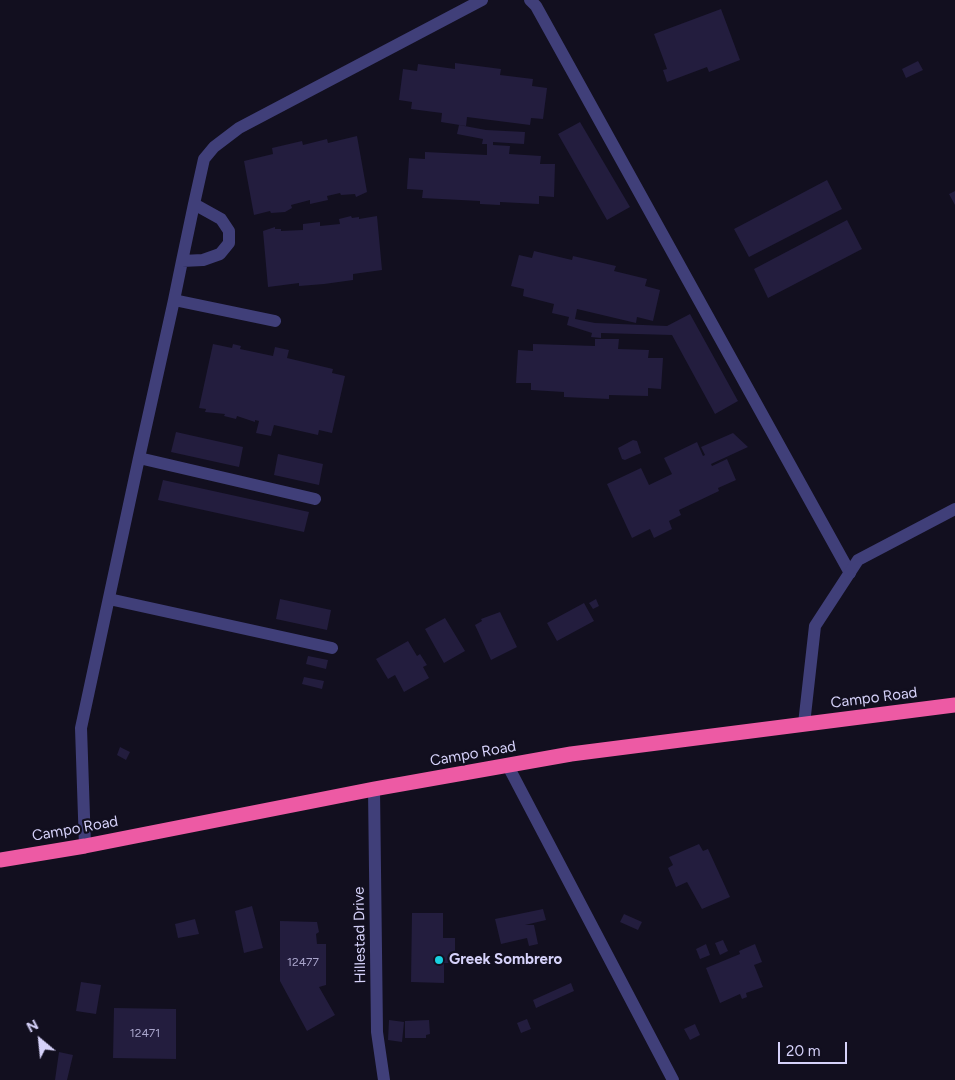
<!DOCTYPE html>
<style>
body{margin:0}
#map{position:relative;width:955px;height:1080px;overflow:hidden;background:#120f1f;font-family:Figtree,sans-serif}
canvas{display:block}
.north{position:absolute;left:15px;top:1015px;width:50px;height:50px;-webkit-text-stroke:4px #120f1f;paint-order:stroke;rotate:332deg;font-size:14px;font-weight:700;line-height:20px;text-align:center;color:#d6d2fa}
.north::after{content:'';display:block;margin:auto;width:18px;height:22px;background:#d6d2fa;clip-path:polygon(50% 0,100% 100%,50% 72%,0 100%)}
.scale{position:absolute;left:778px;top:1042px;width:69px;height:22px;box-sizing:border-box;border:2px solid #d6d2fa;border-top:0;padding-left:6px;font-size:15px;line-height:18px;white-space:nowrap;color:#d6d2fa;-webkit-text-stroke:4px #120f1f;paint-order:stroke}
</style>
<div id="map">
<canvas width="955" height="1080"></canvas>
<div class="north">N</div>
<div class="scale">20 m</div>
</div>
<script>
const ctx = document.querySelector('canvas').getContext('2d');
ctx.lineJoin = 'round';
function paint(path, color) { ctx.fillStyle = color; ctx.fill(path, 'evenodd'); }
const poly = rows => new Path2D(rows.map(r => 'M' + r).join(''));
function trace(path, color, width, dash) { ctx.strokeStyle = color; ctx.lineWidth = width; ctx.lineCap = dash ? 'butt' : 'round'; ctx.setLineDash(dash || []); ctx.stroke(path); }
function drawText(font, color, halo, rows, align = 'center') {
  ctx.font = font + ' Figtree,sans-serif'; ctx.lineWidth = 4.5; ctx.setLineDash([]); ctx.textBaseline = 'middle'; ctx.strokeStyle = halo; ctx.fillStyle = color; for (const [text, x, y, turn = 0] of rows) {
    ctx.save(); ctx.translate(x, y); ctx.rotate((+turn || 0) * Math.PI / 180); ctx.textAlign = isNaN(turn) ? turn : align; if (halo) ctx.strokeText(text, 0, 0); ctx.fillText(text, 0, 0); ctx.restore();
  }
}
paint(poly([
 [721,9,740,60,709,72,707,67,667,82,663,70,667,69,654,34],
 [918,61,923,70,906,78,902,69],
 [455,63,501,69,500,75,533,79,532,86,547,88,543,119,531,118,530,125,467,117,466,126,441,122,442,113,411,109,412,102,399,100,403,69,417,71,418,64,455,69],
 [580,122,630,207,607,220,558,134],
 [459,125,486,130,525,132,524,144,493,142,493,145,510,146,509,154,541,156,540,164,555,164,554,197,539,196,539,204,500,202,500,205,480,204,480,201,422,198,423,190,407,189,409,158,425,159,425,152,487,155,487,144,482,144,483,139,457,134],
 [357,136,367,192,356,197,355,194,341,195,340,193,327,196,328,200,310,204,310,200,291,205,292,208,285,212,271,213,270,211,254,215,244,161,273,154,272,148,302,141,303,145,327,139,328,143],
 [827,180,842,209,749,257,734,229],
 [955,191,955,205,949,194],
 [351,216,352,218,359,217,359,219,377,216,382,270,353,274,353,280,324,284,299,286,299,283,268,287,263,231,275,227,275,229,281,229,281,231,303,230,303,224,320,222,320,226,340,224,339,219],
 [847,220,862,249,768,298,754,269],
 [534,251,572,260,573,256,616,266,614,271,647,279,645,286,660,290,653,321,637,317,636,323,577,309,575,319,595,323,667,326,690,314,738,401,715,414,672,335,601,333,601,338,591,337,592,333,567,325,569,317,552,313,554,304,523,296,524,289,511,286,519,255,532,258],
 [595,339,619,339,618,349,649,350,648,358,663,358,661,389,648,388,648,396,609,395,609,399,564,397,564,392,531,390,531,383,516,383,518,350,533,351,533,344,595,346],
 [213,344,232,348,233,344,241,346,240,349,273,356,275,347,289,350,287,358,333,369,332,373,345,376,332,433,319,430,318,435,274,425,271,436,256,433,259,421,255,420,255,422,237,416,236,419,224,416,225,414,205,412,206,409,199,408],
 [176,432,243,447,239,467,171,452],
 [733,433,748,447,711,464,712,466,727,459,736,480,718,488,719,491,679,510,681,515,669,521,672,529,654,538,650,529,632,538,607,484,641,468,649,485,672,474,664,458,697,442,703,456,705,455,701,447],
 [633,440,637,441,641,453,625,460,622,459,618,448],
 [278,454,323,464,319,485,274,475],
 [163,480,309,512,304,532,158,500],
 [280,599,331,610,327,630,276,619],
 [596,599,599,606,593,609,589,603],
 [584,603,594,621,557,641,547,623],
 [500,612,517,647,491,660,475,625,482,621,481,619],
 [445,618,465,651,444,663,425,629],
 [408,641,417,656,420,654,427,665,423,667,429,678,404,692,395,675,388,679,376,659],
 [308,656,328,660,326,669,306,664],
 [304,677,324,681,322,689,302,684],
 [120,747,130,752,126,760,117,755],
 [699,844,703,851,708,849,730,897,702,909,687,882,676,887,668,868,673,865,669,857],
 [252,906,263,948,244,953,235,911],
 [543,909,546,920,525,925,534,925,538,944,529,946,527,938,501,944,495,919],
 [412,913,443,913,443,938,455,938,455,963,444,963,444,983,411,982],
 [624,914,642,922,638,930,620,922],
 [195,919,199,934,178,938,175,924],
 [280,921,317,922,319,932,316,934,317,944,326,944,326,985,319,987,335,1015,307,1031,280,981],
 [723,940,728,951,720,955,715,943],
 [706,944,710,955,700,959,696,949],
 [755,944,762,962,754,965,763,987,746,993,747,997,742,999,740,994,720,1003,706,968,740,954,739,951],
 [81,982,101,985,96,1014,76,1011],
 [571,983,574,991,536,1008,533,1000],
 [114,1008,176,1009,176,1059,113,1058],
 [527,1019,531,1029,521,1033,517,1023],
 [389,1020,404,1022,402,1042,388,1040],
 [429,1020,430,1034,426,1035,426,1038,405,1038,405,1021],
 [695,1024,700,1035,690,1040,684,1029],
 [59,1052,73,1055,67,1080,55,1080]
]), '#231d3e');
trace(poly([
 [530,0,536,6,850,573],
 [194,204,204,159,214,147,239,128,482,0],
 [174,300,182,261,203,260,220,254,229,243,229,231,221,219,194,204,182,261],
 [139,458,174,300,275,321],
 [109,599,332,648],
 [85,846,81,728,139,458,315,499]
]), '#403f79', 12);
trace(poly([
 [804,724,815,626,858,560,955,509],
 [508,766,673,1080],
 [374,789,377,1032,384,1080]
]), '#403f79', 12);
trace(poly([
 [0,860,85,846,374,789,571,754,955,705]
]), '#ed5aa4', 15);
for (const [x, y, r, color] of [
 [439,960,5,"#18d0e0"]
]) { const dot = new Path2D(); dot.arc(x, y, r, 0, 2 * Math.PI); ctx.fillStyle = color; ctx.fill(dot); trace(dot, '#120f1f', 2); }
drawText('12px', '#a9a5cb', null, [
 ["12477",303,962],
 ["12471",145,1033]
]);
drawText('15px', '#d6d2fa', '#120f1f', [
 ["Campo Road",874,698,-7],
 ["Campo Road",473,754,-10],
 ["Campo Road",75,829,-10],
 ["Hillestad Drive",360,935,-91]
]);
drawText('bold 15px', '#d6d2fa', '#120f1f', [
 ["Greek Sombrero",449,960]
], 'left');
</script>
